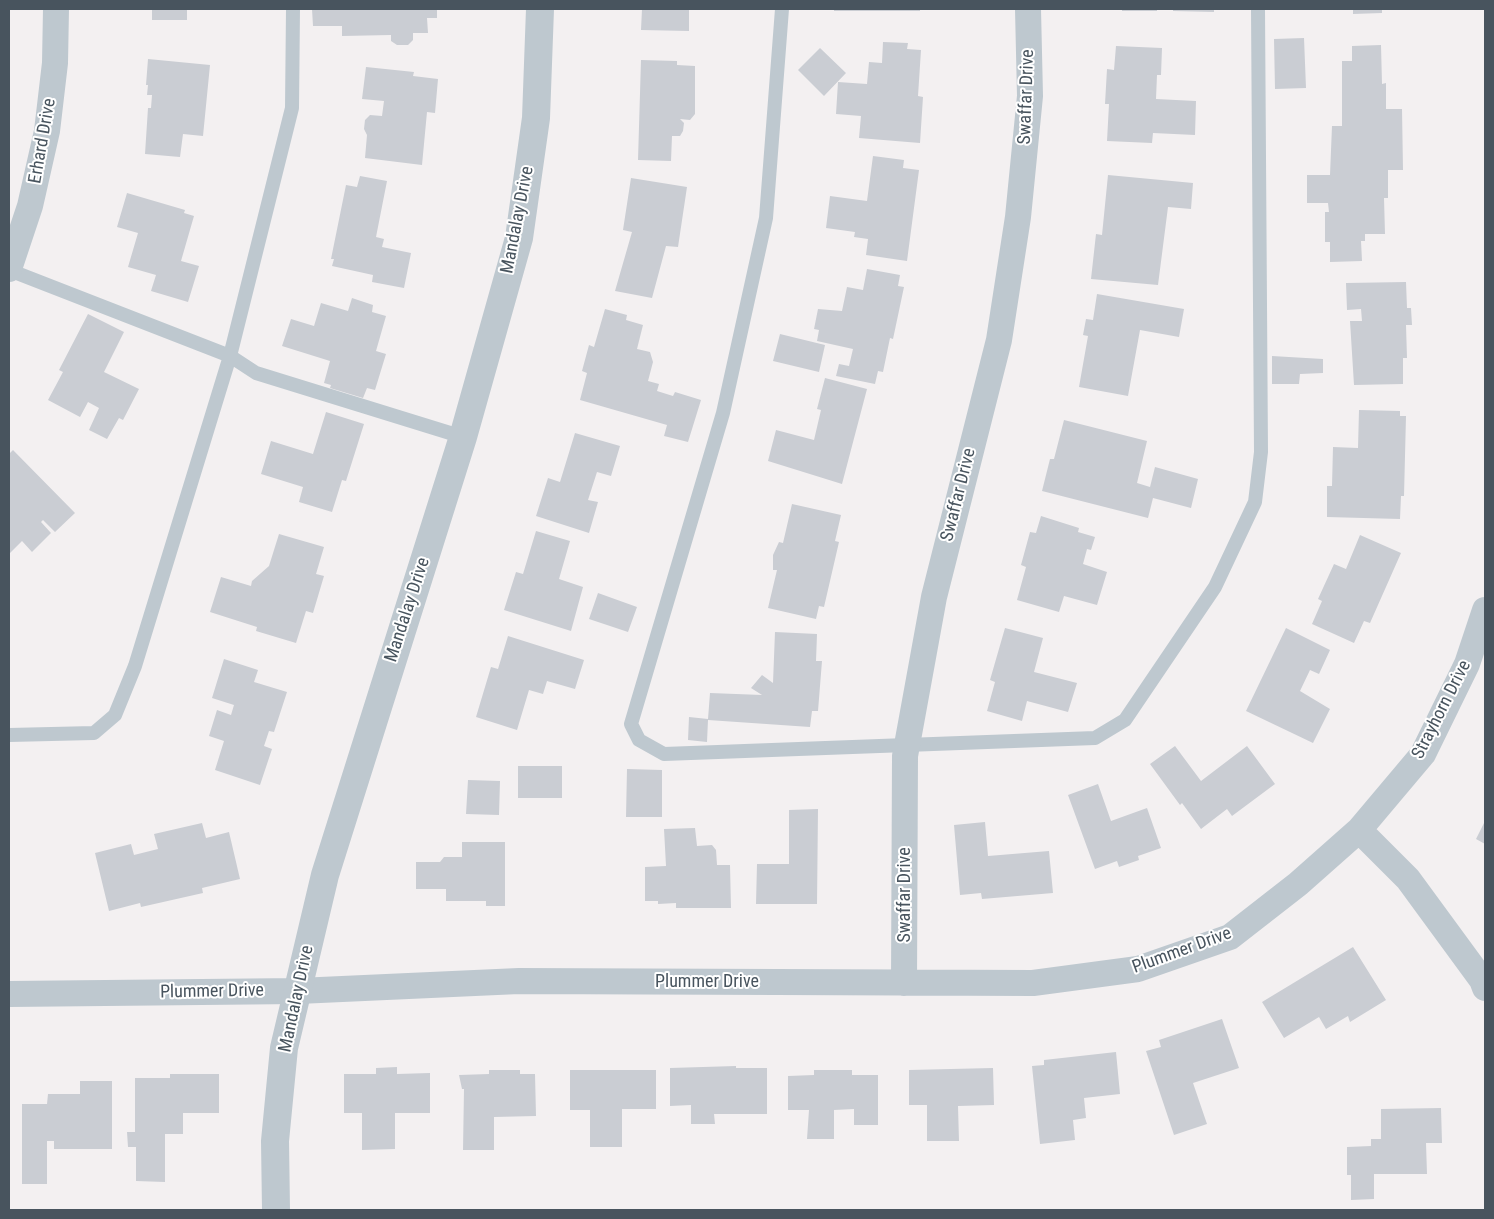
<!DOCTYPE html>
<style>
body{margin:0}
#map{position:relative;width:1494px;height:1219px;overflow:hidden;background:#f3f0f1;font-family:"Roboto Condensed",sans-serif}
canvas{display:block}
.frame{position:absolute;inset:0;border:10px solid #48545e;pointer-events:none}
</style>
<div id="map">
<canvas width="1494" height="1219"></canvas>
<div class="frame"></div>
</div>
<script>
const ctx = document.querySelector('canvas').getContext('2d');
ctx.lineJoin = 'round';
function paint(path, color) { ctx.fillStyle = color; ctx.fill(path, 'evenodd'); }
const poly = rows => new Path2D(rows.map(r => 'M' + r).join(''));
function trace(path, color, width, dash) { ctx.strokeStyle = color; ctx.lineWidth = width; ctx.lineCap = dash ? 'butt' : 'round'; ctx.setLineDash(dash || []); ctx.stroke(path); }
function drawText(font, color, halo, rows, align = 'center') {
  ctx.font = font + ' "Roboto Condensed",sans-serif'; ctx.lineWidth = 4; ctx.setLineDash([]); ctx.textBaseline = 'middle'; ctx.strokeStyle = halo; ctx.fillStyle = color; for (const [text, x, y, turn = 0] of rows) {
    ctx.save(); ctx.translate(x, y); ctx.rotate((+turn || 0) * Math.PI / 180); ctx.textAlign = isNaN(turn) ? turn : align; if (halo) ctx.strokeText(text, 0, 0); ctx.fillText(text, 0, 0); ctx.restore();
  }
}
paint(poly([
 [152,9,187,9,187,20,152,20],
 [312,9,437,9,437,18,427,18,428,33,413,33,413,40,408,45,397,45,391,41,391,35,342,36,342,26,313,26],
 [642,9,689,9,689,31,641,30],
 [834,9,920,9,920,11,834,11],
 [1122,9,1157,9,1157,11,1122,11],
 [1173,9,1214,9,1214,12,1173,11],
 [1353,9,1382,9,1382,13,1353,14],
 [1304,38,1306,88,1275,89,1274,39],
 [883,42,908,43,907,49,921,50,918,96,923,97,920,143,859,138,861,116,836,114,838,82,867,84,869,62,882,63],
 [1381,45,1382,84,1386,83,1386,109,1402,109,1403,170,1388,170,1388,198,1384,198,1385,234,1365,234,1365,241,1361,241,1362,261,1330,262,1330,242,1325,242,1325,212,1329,212,1328,203,1307,203,1307,175,1330,175,1332,126,1342,126,1342,61,1352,61,1352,46],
 [1116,46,1162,48,1161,75,1157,75,1156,99,1196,101,1195,135,1153,133,1152,143,1107,141,1109,104,1105,104,1107,69,1114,70],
 [820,48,846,73,824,96,798,70],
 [148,59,210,65,203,136,183,134,180,157,145,154,148,108,151,108,152,95,147,95,148,85,146,85],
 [641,60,677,61,677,65,695,66,695,114,690,120,680,119,684,123,683,131,680,136,672,136,671,161,638,160],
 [366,67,414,72,413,76,438,79,435,113,427,112,422,165,365,158,367,135,364,129,365,120,370,115,382,116,384,101,362,99],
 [873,156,904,160,903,168,919,170,907,261,866,255,868,239,854,237,855,232,826,228,830,196,867,201],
 [1108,175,1193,183,1191,209,1168,207,1158,285,1091,279,1096,234,1102,235],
 [360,176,387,181,376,237,384,239,382,247,411,253,404,288,372,282,373,275,332,266,334,259,331,259,346,185,357,187],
 [631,178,687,187,678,247,666,246,652,298,615,291,632,232,623,230],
 [127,193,185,210,184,213,194,216,181,261,199,266,188,302,151,291,156,275,128,267,138,233,117,227],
 [867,269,900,275,898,286,904,287,893,339,890,338,883,372,878,371,875,384,836,376,839,364,849,366,853,349,817,341,819,330,814,329,818,309,842,311,847,287,863,290],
 [1406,282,1407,308,1411,308,1412,325,1406,325,1407,358,1403,358,1403,384,1354,385,1350,321,1362,321,1361,309,1347,310,1346,283],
 [1097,294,1184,309,1179,337,1140,330,1128,396,1079,387,1088,336,1083,335,1086,319,1093,320],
 [352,298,373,305,372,312,386,316,376,351,386,354,375,390,367,388,363,398,330,388,331,385,324,383,330,361,282,346,291,319,314,326,321,303,348,311],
 [605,309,627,315,626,320,643,325,637,349,650,352,653,362,648,381,659,384,657,391,673,396,675,392,701,400,688,442,664,436,667,425,580,400,587,373,582,371,589,345,594,347],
 [88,314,124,332,104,372,139,389,123,420,119,418,107,439,89,430,99,408,88,402,80,417,48,400,63,372,59,370],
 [780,334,825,345,819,372,773,361],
 [1272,356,1323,359,1323,373,1300,374,1299,384,1272,384],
 [825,378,867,389,842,484,768,461,776,430,814,440,821,410,817,409],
 [1359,410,1400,411,1400,416,1406,416,1404,496,1401,496,1400,519,1327,517,1327,486,1332,486,1333,447,1358,448],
 [326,412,364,424,346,481,342,480,332,512,299,502,303,487,261,474,271,441,313,454],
 [1064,420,1147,441,1137,483,1150,487,1155,467,1198,479,1191,508,1153,498,1148,518,1042,491,1050,459,1054,459],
 [575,433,620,446,611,476,597,472,588,500,598,502,589,533,536,516,548,478,560,482],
 [13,450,75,513,55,532,43,520,41,522,51,533,32,552,22,541,10,553,9,552,9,454],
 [792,504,841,515,835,541,839,542,824,607,819,606,816,619,768,608,777,570,773,570,773,555,779,542,783,543],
 [1041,516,1079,528,1078,532,1095,537,1091,550,1087,549,1083,564,1107,572,1097,605,1064,596,1059,612,1017,600,1026,567,1021,565,1030,532,1036,533],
 [536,531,570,541,559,579,583,587,571,631,504,610,516,572,523,574],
 [279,534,324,547,316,574,324,576,313,613,306,611,296,643,256,631,257,627,210,612,221,577,251,586,252,581,269,566],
 [1360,535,1401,553,1370,623,1364,621,1354,643,1312,624,1322,601,1318,599,1334,564,1346,569],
 [598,593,637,607,628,632,589,619],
 [1005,628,1043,638,1034,672,1077,683,1068,712,1027,701,1022,721,987,711,995,682,990,680],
 [1286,628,1330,650,1319,674,1310,670,1300,691,1330,709,1313,743,1246,711],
 [775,632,817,634,816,661,822,661,818,711,812,711,810,727,708,720,707,742,688,740,689,717,708,719,710,693,762,695,751,688,762,675,773,683],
 [508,636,584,660,575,689,547,681,543,694,529,690,517,730,476,717,491,667,498,669],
 [224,659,258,670,254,682,287,692,274,732,269,731,264,746,272,749,260,785,215,770,224,741,209,736,217,710,231,715,234,705,212,698],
 [1175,746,1201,781,1247,746,1275,784,1232,816,1227,809,1201,829,1182,803,1180,805,1150,764],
 [518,766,562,766,562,798,518,798],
 [627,769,662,770,662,817,626,817],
 [468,780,500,781,499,815,466,814],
 [1098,784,1111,821,1147,808,1161,848,1138,856,1139,860,1119,867,1117,861,1095,869,1068,795],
 [818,809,817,904,756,904,757,864,789,864,789,810],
 [1485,821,1485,844,1476,839],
 [985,822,988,856,1049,851,1053,893,982,899,981,893,960,895,954,825],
 [202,823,206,838,229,832,240,879,202,888,203,893,141,907,140,903,109,911,95,853,131,844,134,855,158,849,154,834],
 [695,828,697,846,712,845,716,850,717,865,730,865,731,908,676,908,676,903,658,904,658,901,645,901,645,867,666,866,664,829],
 [462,842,505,842,505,906,486,906,486,901,446,901,446,889,416,889,416,862,440,862,444,857,462,857],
 [1353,947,1386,1000,1350,1022,1348,1016,1326,1029,1319,1017,1284,1038,1262,1002],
 [1222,1019,1239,1068,1193,1083,1207,1124,1174,1135,1146,1051,1161,1047,1159,1040],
 [1116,1052,1120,1094,1084,1098,1086,1118,1073,1120,1075,1140,1040,1144,1032,1066,1044,1065,1044,1060],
 [736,1066,736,1068,767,1068,767,1114,714,1114,715,1124,691,1124,691,1105,670,1106,670,1068],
 [397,1067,397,1074,430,1073,430,1113,395,1113,395,1149,362,1150,362,1113,344,1113,344,1074,376,1074,376,1068],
 [993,1068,994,1105,958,1106,959,1141,927,1141,927,1105,909,1105,909,1070],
 [489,1070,520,1070,520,1074,535,1074,536,1116,494,1117,494,1150,463,1150,464,1089,462,1089,459,1075,489,1074],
 [570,1070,656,1070,656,1109,622,1109,622,1147,590,1147,590,1110,570,1110],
 [814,1070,852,1070,852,1075,878,1075,878,1125,854,1125,854,1109,834,1110,834,1139,807,1139,809,1110,788,1110,788,1076,814,1075],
 [170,1074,219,1074,219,1113,183,1113,183,1134,165,1134,165,1182,136,1181,136,1147,128,1147,127,1132,135,1132,135,1078,170,1078],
 [80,1081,112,1081,112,1149,54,1149,54,1141,47,1141,47,1184,22,1184,22,1104,47,1104,48,1094,80,1094],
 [1441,1108,1442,1143,1426,1143,1427,1174,1374,1174,1374,1199,1351,1200,1351,1175,1347,1175,1347,1147,1371,1146,1371,1139,1381,1139,1381,1109]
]), '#cacdd3');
trace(poly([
 [782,9,766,218,723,413,631,724,639,740,664,754,1095,738,1125,720,1215,587,1255,502,1261,452,1258,9],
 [9,270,230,356,256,373,463,437],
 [9,735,94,733,115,715,135,666,230,356,292,108,293,9]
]), '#bec8cf', 14);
trace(poly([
 [9,269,30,206,47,131,55,63,56,9],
 [1359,830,1408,879,1482,980,1485,988],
 [904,983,905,756,934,597,999,340,1018,217,1030,96,1028,9],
 [9,994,298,991,519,981,1033,983,1138,969,1230,937,1298,884,1359,830,1423,754,1467,664,1485,610]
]), '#bec8cf', 26);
trace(poly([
 [276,1210,275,1141,284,1048,325,875,463,437,519,238,536,118,540,9]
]), '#bec8cf', 28);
drawText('18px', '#48545e', '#fff', [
 ["Swaffar Drive",1027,97,-88],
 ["Erhard Drive",43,141,-80],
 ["Mandalay Drive",518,220,-79],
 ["Swaffar Drive",959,495,-76],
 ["Mandalay Drive",408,610,-72],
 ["Strayhorn Drive",1442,710,-63],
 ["Swaffar Drive",905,895,-90],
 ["Plummer Drive",1182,951,-20],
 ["Plummer Drive",707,982],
 ["Plummer Drive",212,992,-1],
 ["Mandalay Drive",297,999,-78]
]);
</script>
